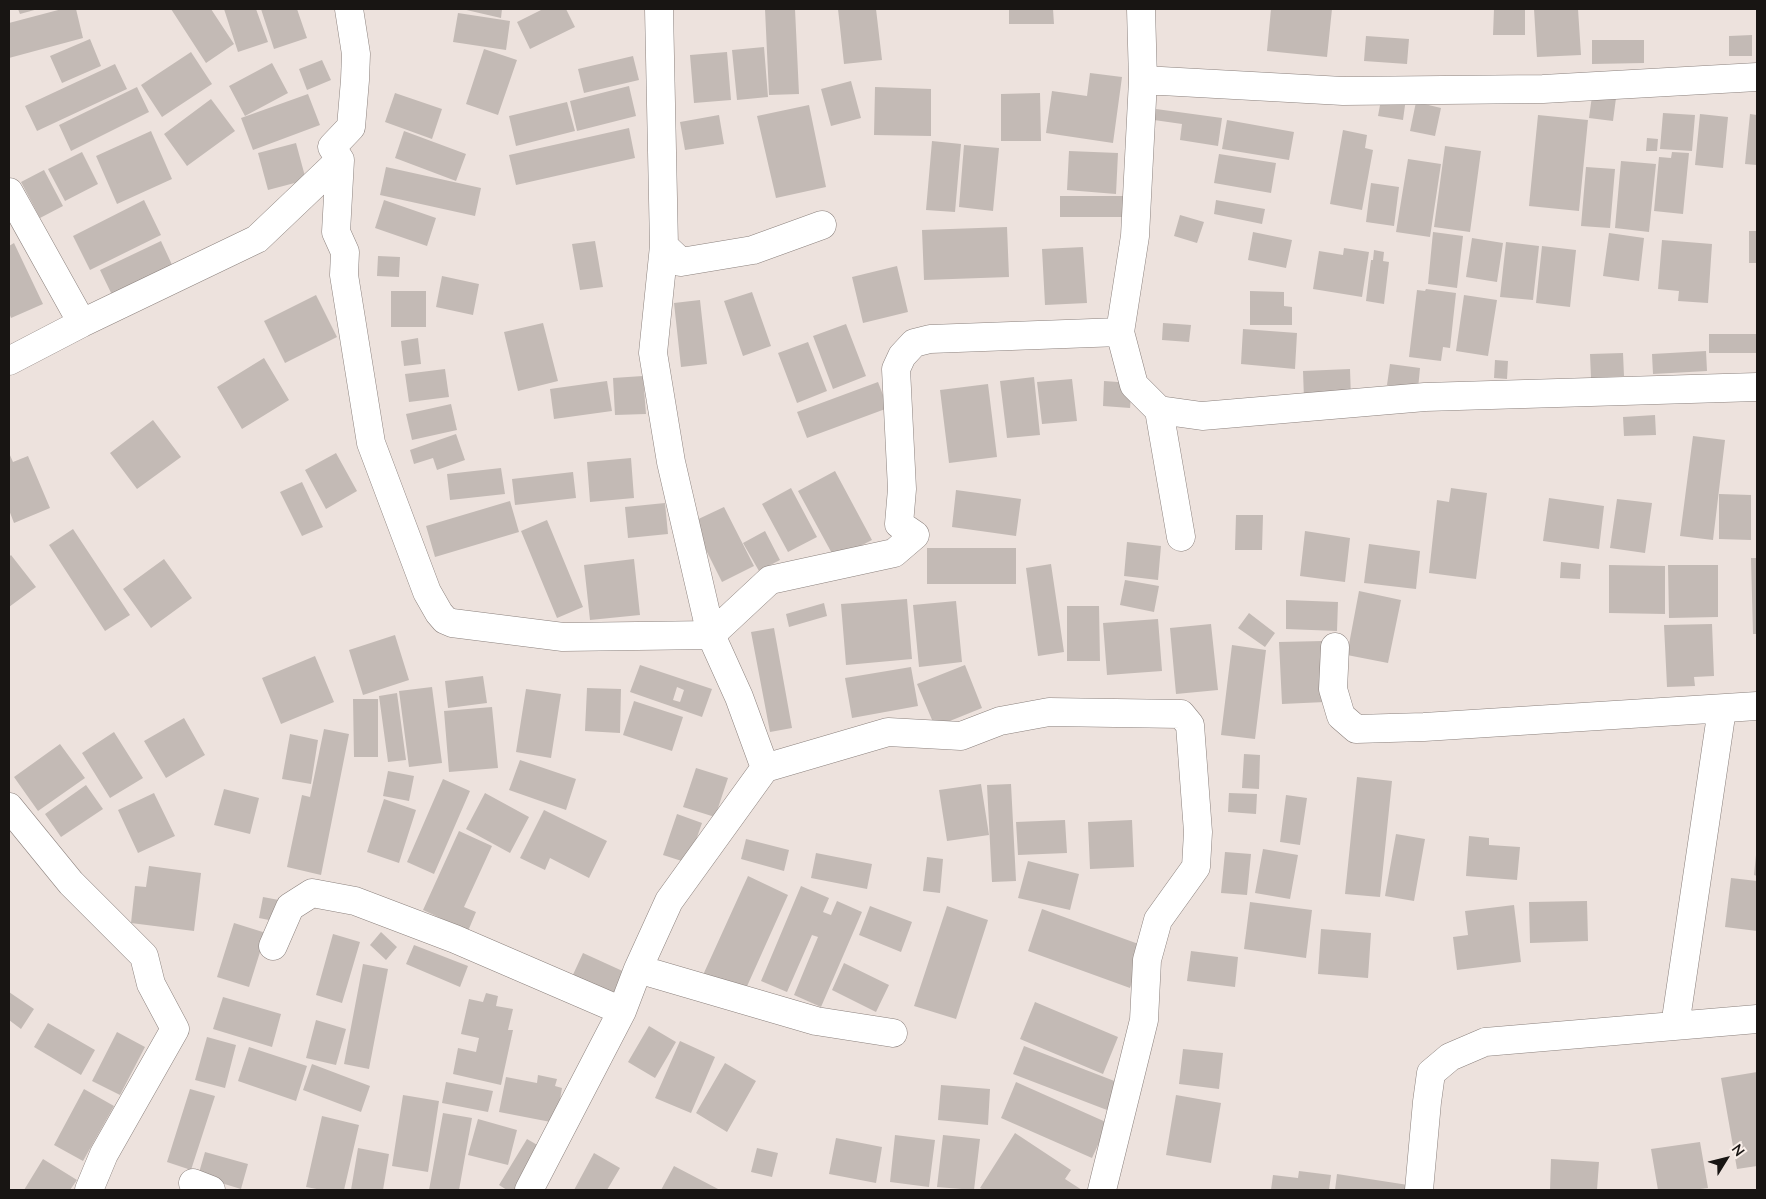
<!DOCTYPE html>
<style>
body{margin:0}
#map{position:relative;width:1766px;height:1199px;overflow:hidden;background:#ede2dd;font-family:Lato,sans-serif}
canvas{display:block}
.frame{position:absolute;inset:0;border:10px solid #181513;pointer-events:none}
.north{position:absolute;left:1701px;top:1134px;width:50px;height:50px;-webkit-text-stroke:4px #faf0ea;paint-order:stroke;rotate:54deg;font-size:14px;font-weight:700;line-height:20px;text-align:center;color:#181513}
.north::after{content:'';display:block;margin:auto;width:18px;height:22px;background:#181513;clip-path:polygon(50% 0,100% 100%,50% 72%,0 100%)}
</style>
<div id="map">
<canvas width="1766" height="1199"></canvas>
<div class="frame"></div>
<div class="north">N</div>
</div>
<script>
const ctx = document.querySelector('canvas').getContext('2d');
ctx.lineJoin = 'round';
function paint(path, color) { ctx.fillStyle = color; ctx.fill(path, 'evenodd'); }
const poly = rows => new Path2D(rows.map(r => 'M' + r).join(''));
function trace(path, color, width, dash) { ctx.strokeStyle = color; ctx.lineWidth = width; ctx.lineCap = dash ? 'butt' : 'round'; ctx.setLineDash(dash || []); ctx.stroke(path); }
paint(poly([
 [18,9,38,9,20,14],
 [62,9,76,9,83,38,9,58,9,23],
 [171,9,211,9,234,44,206,63],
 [224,9,256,9,268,42,238,52],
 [261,9,297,9,307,38,274,49],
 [462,9,502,9,501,18],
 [543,9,566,9,575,27,530,49,517,22],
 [765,9,795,9,799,94,769,95],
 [838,9,876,9,882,60,844,64],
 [1009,9,1053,9,1054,24,1009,24],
 [1271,9,1332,9,1327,57,1267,51],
 [1494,9,1525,9,1525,35,1493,35],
 [1534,9,1578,9,1581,55,1537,57],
 [458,13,510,21,506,50,453,42],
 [1752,35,1752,56,1729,56,1729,36],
 [1366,36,1409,39,1407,64,1364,61],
 [90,39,101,66,62,83,50,56],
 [1592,40,1644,40,1644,63,1592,64],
 [764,47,768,97,737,100,732,50],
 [484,49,517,60,498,115,466,104],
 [191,52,212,84,162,117,141,85],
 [727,52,731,100,694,103,690,55],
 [633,56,639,80,584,93,578,69],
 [322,60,331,80,307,90,299,69],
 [272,63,288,93,245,116,229,86],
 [115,64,127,89,37,131,25,106],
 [1090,73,1122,77,1113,143,1046,133,1052,91,1087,96],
 [851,81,861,118,831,126,821,89],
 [629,86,636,116,577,131,570,101],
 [137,87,149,112,71,151,59,125],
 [875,87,931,89,931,136,874,135],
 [395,93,442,109,432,139,385,122],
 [1040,93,1041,141,1001,141,1001,94],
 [308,94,320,125,253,150,241,118],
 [1382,94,1406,98,1403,120,1378,116],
 [1592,96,1616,98,1613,121,1589,118],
 [211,99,235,131,187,166,164,134],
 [567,102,575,131,516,146,509,116],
 [1416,102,1441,108,1435,136,1410,131],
 [809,105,826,187,776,198,757,116],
 [1156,109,1222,118,1218,146,1180,140,1182,124,1154,120],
 [1663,113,1695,115,1692,151,1660,149],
 [1700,114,1728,117,1723,168,1695,165],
 [1750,114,1757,115,1757,165,1745,164],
 [719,115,724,144,685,150,680,122],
 [1538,115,1588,120,1579,211,1529,206],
 [1227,120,1294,132,1289,160,1222,149],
 [629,128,635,158,516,185,509,155],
 [1343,130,1367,135,1365,148,1373,150,1362,210,1330,204],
 [151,131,172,179,117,204,96,156],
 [404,131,466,154,456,181,395,158],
 [1647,138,1658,139,1657,151,1646,151],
 [932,141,961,144,955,212,926,210],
 [296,143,306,180,268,190,258,153],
 [964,145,999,148,993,211,959,207],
 [1445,146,1481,151,1470,232,1434,227],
 [1069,151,1118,153,1116,194,1067,190],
 [82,152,98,184,65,201,48,169],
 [1672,152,1689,153,1683,214,1654,211,1659,157,1671,158],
 [1219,154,1276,163,1271,193,1214,183],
 [1408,159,1441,164,1430,237,1396,232],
 [1621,161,1656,164,1649,232,1615,228],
 [386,167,481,188,475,216,380,195],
 [1586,167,1615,169,1610,228,1581,226],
 [44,170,63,206,40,218,21,182],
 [1371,183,1399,187,1394,226,1366,222],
 [1060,196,1126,196,1126,217,1060,217],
 [144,200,161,235,90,270,73,236],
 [384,200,436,218,427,246,375,228],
 [1216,200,1265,209,1262,224,1214,214],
 [1180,215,1204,222,1197,243,1174,236],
 [1007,227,1009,277,924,280,922,230],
 [1749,231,1757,231,1757,263,1749,263],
 [1253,232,1292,240,1286,268,1248,260],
 [1433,232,1463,236,1457,288,1428,284],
 [1609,233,1644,238,1639,281,1603,276],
 [1472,238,1503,243,1497,282,1466,277],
 [1662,240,1712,244,1708,303,1678,301,1679,291,1658,289],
 [161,241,174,269,113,297,100,270],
 [595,241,603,287,580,290,572,244],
 [1506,242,1539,246,1533,300,1500,297],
 [14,243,43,304,11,318,9,313,9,246],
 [1542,246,1576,250,1570,307,1536,303],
 [1083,247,1087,303,1045,305,1042,249],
 [1344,248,1369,252,1362,297,1313,289,1319,251,1343,255],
 [1374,250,1384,252,1383,261,1389,262,1384,304,1366,301,1371,260,1373,260],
 [378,256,400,257,399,277,377,276],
 [897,266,908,312,863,323,852,277],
 [442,276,479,284,473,315,436,307],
 [1426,289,1456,293,1450,348,1443,347,1441,361,1409,357,1417,290,1425,291],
 [391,291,426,291,426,327,391,327],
 [1250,291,1284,292,1284,306,1292,307,1292,325,1250,325],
 [752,292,771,346,743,356,724,301],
 [316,295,337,337,285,363,264,321],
 [1464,295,1497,300,1488,356,1456,351],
 [700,300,707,364,681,367,674,303],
 [543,323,558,381,518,391,504,332],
 [1163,323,1191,325,1189,342,1162,340],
 [846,324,866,376,833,389,813,336],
 [1243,329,1297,333,1295,369,1241,364],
 [1709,334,1757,334,1757,353,1709,353],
 [418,338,421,364,404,366,401,341],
 [808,342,827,391,797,403,778,353],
 [1706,351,1707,371,1653,374,1652,354],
 [1623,353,1624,376,1591,378,1590,354],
 [264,358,289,400,242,429,217,387],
 [1495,360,1508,361,1507,379,1494,378],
 [1390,364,1420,368,1418,389,1387,385],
 [445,369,449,397,409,402,405,374],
 [1350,369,1351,398,1304,399,1303,371],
 [643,376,646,414,615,415,613,378],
 [1034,377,1040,435,1007,438,1000,381],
 [1072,379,1077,421,1042,424,1037,382],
 [607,381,612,411,554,419,550,389],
 [1104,381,1132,383,1130,408,1103,406],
 [878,382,888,408,807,438,797,412],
 [988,384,997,457,949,463,940,390],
 [451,404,457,430,412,440,406,414],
 [1655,415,1656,435,1624,436,1623,417],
 [153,420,181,457,137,489,110,453],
 [456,434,465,460,437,470,433,458,414,464,410,450],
 [1693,436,1725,440,1713,540,1680,536],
 [9,453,13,462,28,456,50,508,14,523,9,510],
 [336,453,357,491,326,509,305,470],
 [631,458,634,498,590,502,587,462],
 [501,468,505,494,450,500,447,474],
 [835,471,872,540,835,559,798,491],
 [573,472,576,498,515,505,512,479],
 [302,482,323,527,302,536,280,492],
 [791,488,817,537,788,552,762,504],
 [1451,488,1487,493,1476,579,1429,573,1437,500,1449,502],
 [956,490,1021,499,1016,536,952,527],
 [1719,494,1751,495,1751,540,1719,539],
 [1549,498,1604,506,1599,549,1543,541],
 [1617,499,1652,503,1645,553,1610,548],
 [510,501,519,532,435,557,426,526],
 [665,503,668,534,628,538,625,507],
 [724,507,754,566,722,582,692,522],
 [1236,515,1263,515,1262,550,1235,550],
 [547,520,583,607,557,618,521,531],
 [73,529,130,615,105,631,49,545],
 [765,531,780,560,759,571,743,543],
 [1305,531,1350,538,1345,582,1300,576],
 [1127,542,1161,546,1158,580,1124,576],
 [1369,544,1420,551,1416,589,1364,583],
 [927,548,1016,548,1016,584,927,584],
 [11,555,36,587,9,607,9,557],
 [1751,558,1757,558,1757,634,1753,634],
 [164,559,192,598,151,628,123,589],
 [634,559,640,615,590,620,584,565],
 [1561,562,1581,564,1580,579,1560,578],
 [1051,564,1064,652,1038,656,1026,568],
 [1609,565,1665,566,1665,614,1609,613],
 [1668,565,1718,565,1718,617,1669,618],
 [1125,580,1159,586,1154,612,1120,605],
 [1359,591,1401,600,1388,663,1347,655],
 [907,599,912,659,846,665,841,604],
 [1286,600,1338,602,1337,631,1286,629],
 [956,601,962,662,919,667,913,605],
 [824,603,827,616,789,627,786,614],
 [1067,606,1099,606,1100,661,1067,661],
 [1249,613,1275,633,1265,647,1238,628],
 [1158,619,1162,671,1107,675,1103,623],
 [1211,624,1218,690,1176,694,1170,628],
 [1712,624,1714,676,1694,677,1695,686,1667,687,1664,625],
 [774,628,792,728,770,732,751,632],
 [395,635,409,680,363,695,349,650],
 [1323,641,1325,702,1282,704,1279,642],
 [1232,645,1266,650,1255,739,1221,735],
 [315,656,334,702,281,724,262,678],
 [640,665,712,689,702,717,630,692],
 [677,687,684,690,680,702,673,700],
 [965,665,982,708,935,727,917,684],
 [911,667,918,706,852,718,845,678],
 [483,676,487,703,448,708,445,681],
 [432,687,442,763,409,767,399,691],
 [587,688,621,689,620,733,585,731],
 [526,689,561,694,551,758,516,752],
 [397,693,406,760,388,762,379,696],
 [353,699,378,699,378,757,354,757],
 [634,701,683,717,672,751,623,735],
 [492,707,498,768,449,772,444,711],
 [184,718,205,755,166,778,144,741],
 [324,729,349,734,321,875,287,867,302,795,310,797],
 [114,732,143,778,110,798,82,753],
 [290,734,318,740,311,784,282,779],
 [60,744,85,778,38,811,14,777],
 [1244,754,1260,755,1259,789,1242,788],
 [520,760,576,779,566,810,509,790],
 [696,768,728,778,715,817,683,807],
 [388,771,414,776,409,801,383,796],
 [1357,777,1392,781,1380,897,1345,894],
 [443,779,470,791,434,874,407,862],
 [981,784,989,835,947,841,939,790],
 [1011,784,1016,881,992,882,987,785],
 [86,785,103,809,61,837,45,814],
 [224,789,259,798,250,834,214,825],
 [154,793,175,836,138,853,118,810],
 [485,793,529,817,510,853,466,829],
 [1229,793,1257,794,1256,814,1228,812],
 [1286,795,1307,798,1300,845,1280,842],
 [384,799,416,810,399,863,367,852],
 [544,810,607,841,589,878,550,858,545,870,520,858],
 [677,814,702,823,688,863,663,855],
 [1065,820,1067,853,1018,855,1016,822],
 [1132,820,1134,867,1090,869,1088,822],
 [459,831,492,846,464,907,476,912,468,931,423,910],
 [1396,834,1425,839,1414,901,1385,896],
 [1469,836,1489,838,1489,845,1520,847,1517,880,1466,876],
 [746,839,789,850,784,871,741,859],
 [1263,849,1298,855,1290,899,1255,893],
 [1225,852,1251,854,1247,895,1221,893],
 [816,853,872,864,867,889,811,878],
 [1756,855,1757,855,1757,876,1754,875],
 [927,857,943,859,940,893,923,891],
 [1028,861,1079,874,1070,910,1018,898],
 [149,866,201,873,194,931,131,923,135,886,146,887],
 [748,876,788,895,744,993,703,975],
 [1731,878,1757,881,1757,931,1725,927],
 [801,886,829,898,823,912,831,915,837,901,862,912,821,1007,794,995,818,937,812,935,787,992,761,981],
 [263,897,284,901,279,922,259,918],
 [1587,901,1588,941,1530,943,1529,902],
 [1250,902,1312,910,1306,958,1244,949],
 [1514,905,1521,962,1457,970,1453,937,1468,935,1465,911],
 [870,906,912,922,901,952,859,935],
 [947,906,988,920,956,1019,914,1006],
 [1042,909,1144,946,1130,988,1028,951],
 [234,923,266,933,249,987,217,977],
 [1321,929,1371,933,1368,978,1318,974],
 [381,932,397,947,386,960,370,945],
 [333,934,360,942,342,1003,316,995],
 [414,945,468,966,460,987,406,964],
 [1191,951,1238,957,1235,987,1187,981],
 [583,953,627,973,615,1000,571,979],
 [844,963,889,985,876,1012,832,990],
 [363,964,388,969,369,1069,344,1064],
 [9,992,34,1009,21,1029,9,1020],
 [486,993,498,996,496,1006,513,1009,508,1030,513,1030,501,1085,453,1074,458,1048,476,1052,479,1038,461,1034,469,999,483,1002],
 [223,997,281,1014,272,1047,213,1029],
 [1035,1002,1118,1037,1103,1074,1020,1039],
 [316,1020,346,1029,336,1065,306,1058],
 [48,1023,95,1050,81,1075,34,1047],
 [649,1026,676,1042,655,1078,628,1062],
 [117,1032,145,1047,120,1095,92,1081],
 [207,1037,236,1045,225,1088,195,1080],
 [680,1041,715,1057,691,1113,655,1098],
 [1024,1046,1117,1082,1107,1110,1013,1074],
 [249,1047,307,1066,296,1101,238,1081],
 [1183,1049,1223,1053,1219,1089,1179,1084],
 [725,1063,756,1081,727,1132,696,1113],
 [312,1064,370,1086,361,1112,303,1090],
 [1757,1072,1757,1166,1737,1169,1721,1078],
 [538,1075,557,1079,555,1086,562,1088,556,1123,499,1112,506,1077,537,1083],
 [446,1082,493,1091,488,1112,442,1103],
 [1016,1082,1108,1123,1092,1158,1001,1118],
 [941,1085,990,1089,988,1125,938,1120],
 [84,1089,114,1106,83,1161,54,1145],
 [190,1089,215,1096,191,1170,167,1162],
 [403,1095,439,1101,428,1172,392,1166],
 [1176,1095,1221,1103,1211,1163,1166,1155],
 [443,1113,472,1118,459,1190,429,1190],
 [322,1116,359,1125,344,1190,322,1190,306,1187],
 [478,1119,517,1130,508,1165,468,1155],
 [1015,1133,1071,1170,1065,1179,1082,1190,984,1190,980,1188],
 [895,1135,935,1140,929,1187,890,1182],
 [943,1135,980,1139,974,1190,937,1187],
 [836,1138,882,1147,876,1183,829,1174],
 [527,1139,546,1150,523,1190,507,1190,499,1185],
 [1700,1142,1708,1188,1692,1190,1658,1190,1651,1149],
 [358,1148,389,1154,383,1190,351,1190],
 [757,1148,778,1153,772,1177,751,1172],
 [205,1152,248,1164,241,1189,198,1176],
 [594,1153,620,1168,607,1190,574,1190],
 [43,1159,77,1180,70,1190,24,1190],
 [1551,1159,1599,1162,1597,1190,1550,1190],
 [674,1166,720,1190,661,1190],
 [1299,1171,1331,1175,1329,1190,1271,1190,1273,1175,1298,1178],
 [1337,1174,1408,1185,1408,1190,1335,1190]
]), '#c3bab5');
const minor = poly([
 [349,9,356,54,355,80,351,127,332,147,340,160,336,232,345,252,344,275,371,443,427,592,439,613,445,620,452,623,563,637,711,635,770,580,894,553,915,535,899,524,902,489,896,369,902,356,914,343,930,339,1120,332],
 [1141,9,1143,80,1135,236,1120,332,1134,385,1159,410,1202,416,1425,397,1757,387],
 [1143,80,1343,91,1543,89,1757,77],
 [9,192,82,323],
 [664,246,681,262,753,250,822,225],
 [9,361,82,323,257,239,340,160],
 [1159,410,1181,537],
 [1335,647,1333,689,1341,716,1356,729,1424,727,1757,706],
 [765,768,888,732,961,736,1000,721,1049,712,1181,714,1190,725,1198,832,1196,867,1158,920,1147,960,1144,1020,1102,1190],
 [9,807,71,883,144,956,151,984,175,1029,104,1154,89,1190],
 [273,946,290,907,312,893,355,901,455,939,622,1011],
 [638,969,816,1021,893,1033],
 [1675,1026,1722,709],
 [193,1183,211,1190],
 [529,1190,622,1011,638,969,669,901,765,768,739,697,711,635,671,462,653,353,664,246,659,9],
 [1419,1190,1427,1102,1431,1073,1450,1057,1485,1042,1757,1019]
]);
trace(minor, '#8b817d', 29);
trace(minor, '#fff', 28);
</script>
